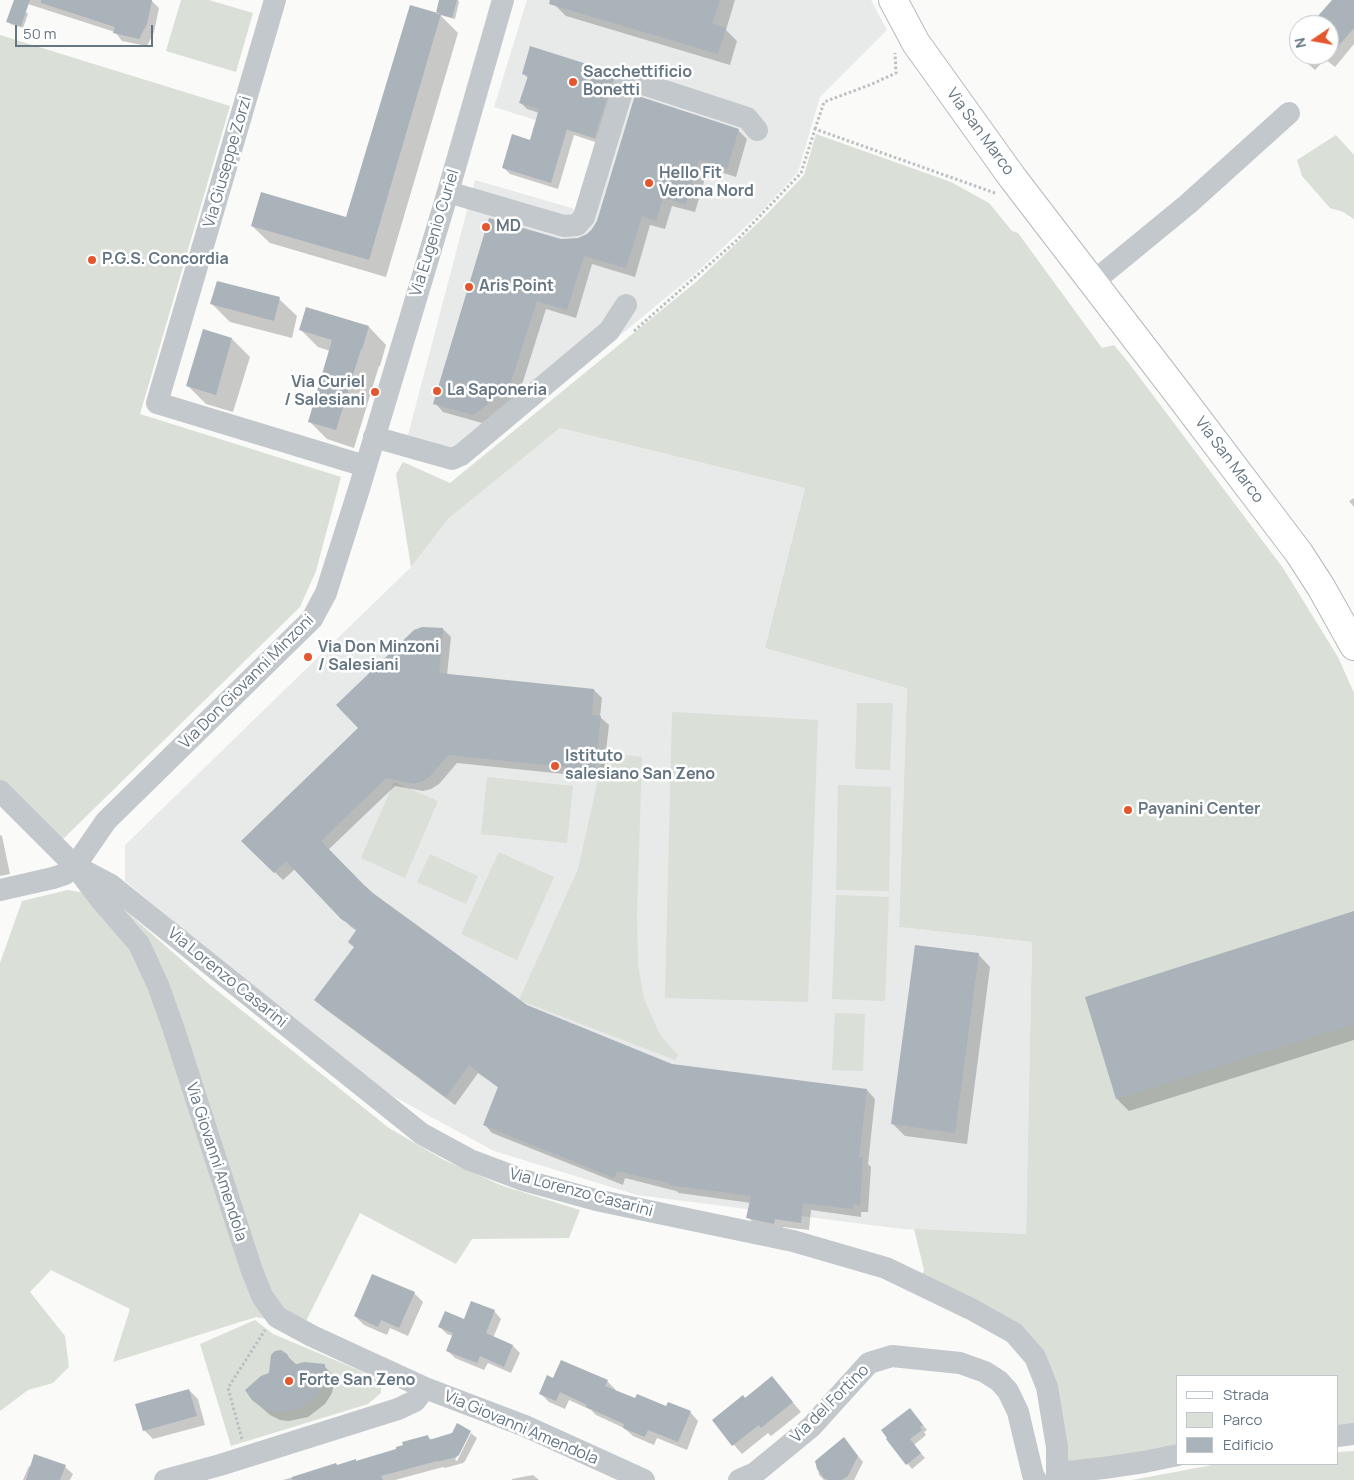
<!DOCTYPE html>
<style>
body{margin:0}
#map{position:relative;width:1354px;height:1480px;overflow:hidden;background:#fafaf8;font-family:Manrope,sans-serif}
canvas{display:block}
.legend{position:absolute;left:1176px;top:1375px;width:162px;height:90px;box-sizing:border-box;background:#fff;border:1px solid #c1c8cd;margin:0;padding:6px 9px;list-style:none;font-size:15px;color:#657683}
.legend li{display:flex;align-items:center;gap:10px;height:25px}
.legend b{width:25px;border:1px solid #c1c8cd}
.north{position:absolute;left:1289px;top:15px;width:50px;height:50px;box-sizing:border-box;background:#fff;border:1px solid #c1c8cd;border-radius:50%;rotate:258deg;font-size:14px;font-weight:700;line-height:20px;text-align:center;color:#657683}
.north::after{content:'';display:block;margin:auto;width:18px;height:22px;background:#e4572e;clip-path:polygon(50% 0,100% 100%,50% 72%,0 100%)}
.scale{position:absolute;left:15px;top:25px;width:138px;height:22px;box-sizing:border-box;border:2px solid #657683;border-top:0;padding-left:6px;font-size:15px;line-height:18px;white-space:nowrap;color:#657683;-webkit-text-stroke:4px #fff;paint-order:stroke}
</style>
<div id="map">
<canvas width="1354" height="1480"></canvas>
<ul class="legend">
<li><b style="height:6px;background:#fff"></b>Strada</li>
<li><b style="height:14px;background:#dadfd7"></b>Parco</li>
<li><b style="height:14px;background:#aab3b9"></b>Edificio</li>
</ul>
<div class="north">N</div>
<div class="scale">50 m</div>
</div>
<script>
const ctx = document.querySelector('canvas').getContext('2d');
ctx.lineJoin = 'round';
function paint(path, color) { ctx.fillStyle = color; ctx.fill(path, 'evenodd'); }
const poly = rows => new Path2D(rows.map(r => 'M' + r).join(''));
function trace(path, color, width, dash) { ctx.strokeStyle = color; ctx.lineWidth = width; ctx.lineCap = dash ? 'butt' : 'round'; ctx.setLineDash(dash || []); ctx.stroke(path); }
function drawText(font, color, halo, rows, align = 'center') {
  ctx.font = font + ' Manrope,sans-serif'; ctx.lineWidth = 5; ctx.setLineDash([]); ctx.textBaseline = 'middle'; ctx.strokeStyle = halo; ctx.fillStyle = color; for (const [text, x, y, turn = 0] of rows) {
    ctx.save(); ctx.translate(x, y); ctx.rotate((+turn || 0) * Math.PI / 180); ctx.textAlign = isNaN(turn) ? turn : align; if (halo) ctx.strokeText(text, 0, 0); ctx.fillText(text, 0, 0); ctx.restore();
  }
}
paint(poly([
 [527,0,871,0,887,30,820,97,798,172,762,211,697,272,458,469,403,454,475,180,575,209,596,139,494,107],
 [560,428,805,488,765,648,907,687,899,927,1032,942,1026,1234,902,1229,637,1195,494,1151,389,1094,241,977,125,881,125,845,411,567,448,519]
]), '#e8e9e9');
paint(poly([
 [181,0,209,0,253,13,236,72,166,51],
 [0,35,230,106,140,414,341,477,316,571,300,607,61,841,0,780],
 [816,134,951,182,989,203,1012,231,1018,233,1102,348,1114,345,1128,362,1283,568,1338,657,1354,693,1354,1427,1338,1429,1338,1376,1178,1376,1178,1449,1064,1466,1034,1339,921,1277,924,1270,914,1229,1026,1234,1032,942,899,927,907,688,765,648,805,488,560,428,448,519,411,567,396,474,403,462,450,483,696,282,764,217,804,175],
 [1336,135,1354,155,1354,219,1343,212,1330,208,1302,176,1297,160],
 [857,703,893,703,890,770,855,769],
 [672,712,818,720,808,1002,665,998],
 [604,753,642,757,637,912,638,965,644,999,660,1035,678,1055,675,1060,519,1000,578,869],
 [487,777,573,786,567,843,481,834],
 [394,782,438,801,405,878,361,858],
 [838,785,891,787,889,891,836,890],
 [499,852,554,877,517,960,461,934],
 [430,854,478,876,466,904,417,882],
 [68,890,110,897,210,985,389,1128,444,1160,503,1186,580,1210,569,1238,472,1239,456,1264,360,1213,303,1327,256,1317,113,1362,130,1309,51,1270,30,1292,65,1336,69,1367,53,1383,28,1390,0,1411,0,963,22,901],
 [836,895,889,897,885,1001,832,999],
 [835,1013,865,1014,863,1071,832,1070],
 [255,1320,273,1334,361,1371,381,1382,381,1393,368,1404,231,1446,200,1344],
 [1354,1451,1354,1480,1132,1480,1218,1464,1338,1464,1338,1452]
]), '#dadfd7');
paint(poly([
 [24,0,151,0,159,8,154,32,147,46,122,41,115,32,28,4],
 [440,0,458,0,459,2,455,19,440,15,458,33,386,277,270,243,252,226,262,194,347,219,411,7,440,15,437,12],
 [555,0,735,0,726,30,737,41,730,65,566,16,554,4],
 [1333,0,1354,0,1354,44,1335,67,1325,59,1315,70,1291,49,1299,39,1299,55,1329,55,1329,25,1311,25],
 [26,12,28,14,23,28,10,24,8,21],
 [523,73,614,74,621,80,601,144,574,135,558,189,510,174,504,168,531,141,539,113,527,109,521,103,528,78],
 [738,130,747,139,736,177,708,168,695,212,672,206,665,229,650,225,635,277,592,264,576,318,546,309,518,397,482,423,443,412,435,403,560,240,578,239,588,235],
 [279,299,297,316,292,338,230,322,212,304],
 [369,327,386,345,380,366,379,366,354,448,327,439,309,421,330,351,318,347,300,329],
 [232,339,250,357,233,412,206,404,188,386],
 [1354,498,1354,507,1349,501],
 [443,629,451,637,447,675,594,690,602,698,600,717,609,725,603,778,457,763,439,784,431,789,423,791,395,786,328,850,363,886,526,1006,671,1065,867,1090,875,1099,868,1164,871,1167,868,1212,861,1212,861,1217,811,1210,809,1230,783,1227,782,1231,756,1226,748,1217,751,1203,679,1193,676,1191,625,1178,623,1185,492,1133,484,1124,499,1088,478,1073,455,1105,324,1008,315,1000,355,948,357,931,351,927,295,869,283,880,243,841,359,728],
 [0,835,2,836,10,874,0,876],
 [1354,912,1354,1040,1129,1111,1117,1099,1087,998],
 [978,954,990,967,967,1144,905,1136,893,1124],
 [414,1293,423,1302,408,1336,390,1328,387,1335,364,1325,355,1316],
 [494,1311,501,1319,493,1338,513,1346,520,1353,511,1373,488,1363,484,1370,455,1358,447,1350,453,1336,447,1334,440,1327],
 [286,1355,296,1364,324,1366,333,1375,334,1382,332,1393,325,1404,308,1417,289,1421,280,1420,270,1415,253,1400,270,1374],
 [772,1378,801,1412,771,1436,768,1433,742,1454,713,1421,746,1399],
 [554,1380,607,1381,616,1390,615,1391,636,1400,690,1412,698,1421,687,1450,657,1438,654,1445,633,1436,624,1428,596,1415,591,1410,569,1400,565,1409,549,1402,540,1393],
 [189,1390,198,1399,205,1425,153,1439,144,1430],
 [915,1415,927,1430,924,1432,926,1435,914,1445,925,1458,912,1469,887,1439],
 [457,1425,471,1432,469,1432,455,1460,457,1461,471,1433,477,1438,465,1461,463,1463,445,1468,443,1467,395,1480,283,1480,336,1464,337,1466,357,1462,398,1450,427,1436,432,1440,452,1434],
 [844,1439,863,1462,854,1480,824,1480,819,1475,817,1461],
 [29,1466,31,1467,65,1467,73,1474,70,1480,23,1480],
 [533,1475,539,1480,512,1480,512,1479]
]), '#0003');
paint(poly([
 [14,0,30,0,21,26,6,22],
 [41,0,152,0,147,24,139,39,113,33,115,27,41,3],
 [439,0,457,0,452,18,436,13],
 [550,0,720,0,712,24,726,28,718,54,549,4],
 [1332,0,1354,0,1354,28,1329,57,1329,25,1310,25],
 [410,5,441,14,369,260,251,226,261,192,346,217],
 [530,46,615,73,594,138,567,129,551,183,502,168,512,134,530,140,539,109,519,103,528,76,522,74],
 [635,95,739,129,727,169,699,160,686,204,663,198,656,221,642,216,626,268,584,256,567,310,537,301,509,388,473,415,433,404,489,218,561,239,578,238,587,234,592,229,597,221],
 [217,281,280,297,274,321,210,304],
 [306,307,369,326,362,349,361,349,336,430,308,422,332,340,299,330],
 [203,329,232,338,216,395,186,386],
 [422,627,443,628,439,673,594,689,592,715,601,716,595,770,448,755,430,776,423,781,414,784,386,778,321,841,363,884,374,894,527,1005,672,1064,867,1089,859,1157,863,1157,860,1205,853,1204,853,1209,803,1203,801,1223,775,1219,774,1224,746,1218,751,1196,669,1185,669,1183,617,1171,614,1178,483,1125,498,1087,469,1065,446,1097,314,1000,354,947,348,942,357,929,341,919,286,861,274,873,241,841,358,728,336,705,414,630],
 [1354,911,1354,1024,1116,1099,1085,997],
 [915,945,979,953,955,1133,891,1124],
 [372,1274,415,1292,399,1328,381,1320,378,1327,354,1316],
 [471,1301,495,1310,486,1333,513,1345,504,1367,480,1356,477,1363,446,1351,453,1333,438,1327,445,1311,464,1319],
 [281,1350,287,1354,293,1365,304,1362,325,1364,325,1373,322,1388,313,1399,299,1408,279,1413,270,1411,260,1406,252,1400,245,1390,261,1376,269,1373,271,1355,275,1351],
 [561,1360,608,1380,605,1386,635,1398,637,1394,666,1406,668,1402,691,1411,678,1442,648,1430,645,1437,630,1431,623,1428,624,1424,586,1407,587,1405,560,1392,556,1401,539,1394,547,1375,553,1378],
 [772,1376,793,1402,761,1428,759,1425,732,1446,712,1420,743,1395,745,1398],
 [189,1389,197,1416,143,1431,135,1404],
 [910,1408,923,1425,920,1427,922,1430,910,1439,921,1453,906,1465,886,1439,887,1438,881,1430],
 [457,1423,471,1431,459,1455,456,1457,437,1462,437,1461,381,1476,383,1480,292,1480,292,1477,336,1463,337,1465,356,1459,356,1461,396,1449,396,1447,403,1445,402,1442,428,1435,429,1440,452,1433],
 [844,1437,858,1456,848,1476,842,1480,828,1480,824,1478,817,1469,815,1461],
 [34,1454,66,1465,60,1480,26,1480]
]), '#aab3b9');
const major = poly([
 [893,0,916,43,1012,177,1177,392,1299,553,1321,587,1354,646]
]);
trace(major, '#b5babe', 30);
trace(poly([
 [815,129,824,102,872,84,896,73,895,53],
 [634,331,736,241,801,173,815,129,995,193],
 [242,1439,228,1388,265,1330]
]), '#bbbfc2', 3, [2.5, 2.5]);
trace(poly([
 [275,0,157,403,365,466],
 [448,192,564,226,577,225,584,217,624,85,630,82,637,82,747,118,757,130],
 [1093,282,1188,204,1289,113],
 [374,437,452,459,461,455,609,331,626,305],
 [0,791,75,866,101,900,139,944,158,985,173,1027,251,1268,262,1296,277,1317,312,1336,425,1388,525,1426,644,1480],
 [75,866,111,885,422,1134,470,1160,523,1180,596,1200,793,1241,886,1268,971,1309,1014,1333,1035,1357,1047,1387,1057,1447,1057,1480],
 [0,890,53,878,65,874,75,866,106,821,312,619,326,593,359,489,448,192,503,0],
 [1338,1436,1354,1434],
 [1058,1473,1104,1468,1144,1462,1178,1455],
 [165,1480,220,1465,398,1409,415,1401,425,1388],
 [739,1480,755,1473,811,1427,869,1363,892,1356,960,1363,985,1372,999,1381,1008,1391,1018,1412,1033,1475,1036,1480]
]), '#c3c8cc', 22);
trace(major, '#fff', 28);
for (const [x, y, r, color] of [
 [573,82,5,"#e4572e"],
 [649,183,5,"#e4572e"],
 [486,227,5,"#e4572e"],
 [92,260,5,"#e4572e"],
 [469,287,5,"#e4572e"],
 [437,391,5,"#e4572e"],
 [375,392,5,"#e4572e"],
 [308,657,5,"#e4572e"],
 [555,766,5,"#e4572e"],
 [1128,810,5,"#e4572e"],
 [289,1381,5,"#e4572e"]
]) { const dot = new Path2D(); dot.arc(x, y, r, 0, 2 * Math.PI); ctx.fillStyle = color; ctx.fill(dot); trace(dot, '#fff', 2); }
drawText('bold 16px', '#657683', '#fff', [
 ["Sacchettificio",583,73],
 ["Bonetti",583,91],
 ["Hello Fit",659,174],
 ["Verona Nord",659,192],
 ["MD",496,227],
 ["P.G.S. Concordia",102,260],
 ["Aris Point",479,287],
 ["Via Curiel",365,383,"right"],
 ["/ Salesiani",365,401,"right"],
 ["La Saponeria",447,391],
 ["Via Don Minzoni",318,648],
 ["/ Salesiani",318,666],
 ["Istituto",565,757],
 ["salesiano San Zeno",565,775],
 ["Payanini Center",1138,810],
 ["Forte San Zeno",299,1381]
], 'left');
drawText('16px', '#657683', '#fff', [
 ["Via San Marco",980,132,54],
 ["Via Giuseppe Zorzi",228,162,-74],
 ["Via Eugenio Curiel",435,233,-73],
 ["Via San Marco",1229,460,53],
 ["Via Don Giovanni Minzoni",247,682,-45],
 ["Via Lorenzo Casarini",227,978,39],
 ["Via Giovanni Amendola",216,1162,72],
 ["Via Lorenzo Casarini",581,1193,15],
 ["Via del Fortino",830,1404,-45],
 ["Via Giovanni Amendola",521,1428,23]
]);
</script>
